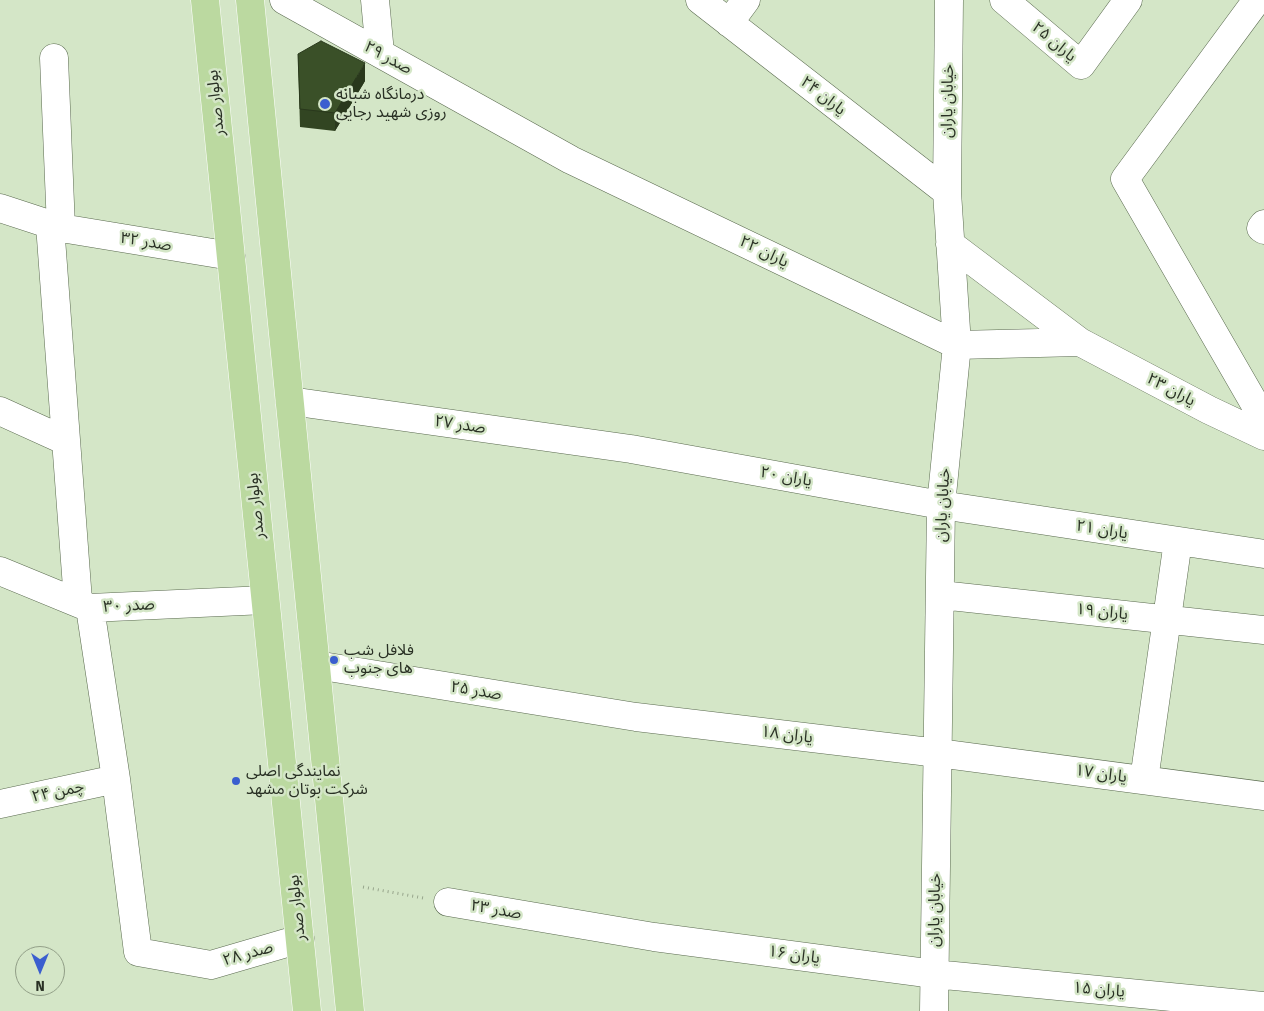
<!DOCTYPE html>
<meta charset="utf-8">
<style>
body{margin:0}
#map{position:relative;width:1264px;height:1011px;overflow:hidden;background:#d4e6c7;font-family:"Fira Sans",sans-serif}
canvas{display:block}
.north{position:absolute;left:15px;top:946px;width:50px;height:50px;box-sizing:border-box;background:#d4e6c7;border:1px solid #909d86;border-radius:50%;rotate:180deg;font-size:14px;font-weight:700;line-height:20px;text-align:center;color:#293024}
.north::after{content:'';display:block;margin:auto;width:18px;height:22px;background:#3a5ecf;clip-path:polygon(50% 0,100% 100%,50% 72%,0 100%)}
</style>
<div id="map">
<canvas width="1264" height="1011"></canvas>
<div class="north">N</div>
</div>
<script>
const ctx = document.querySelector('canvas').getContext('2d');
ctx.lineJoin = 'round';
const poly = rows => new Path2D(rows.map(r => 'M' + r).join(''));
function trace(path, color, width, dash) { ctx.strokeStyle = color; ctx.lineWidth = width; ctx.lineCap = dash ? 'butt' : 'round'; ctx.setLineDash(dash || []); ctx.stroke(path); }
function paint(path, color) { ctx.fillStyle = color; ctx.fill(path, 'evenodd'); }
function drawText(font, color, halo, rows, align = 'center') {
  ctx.font = font + ' "Fira Sans","Noto Sans Arabic",sans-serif'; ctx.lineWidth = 5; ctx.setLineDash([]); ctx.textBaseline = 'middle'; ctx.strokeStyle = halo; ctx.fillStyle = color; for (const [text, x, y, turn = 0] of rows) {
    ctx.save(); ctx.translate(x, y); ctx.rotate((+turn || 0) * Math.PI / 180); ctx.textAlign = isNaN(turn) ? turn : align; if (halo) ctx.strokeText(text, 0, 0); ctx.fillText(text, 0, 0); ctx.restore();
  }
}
const minor = poly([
 [284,0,571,160,957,345,1080,342,1209,410,1264,436],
 [375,0,380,53],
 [700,0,947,192],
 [1004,0,1081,65,1128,0],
 [1257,0,1125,179,1264,420],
 [729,23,746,0],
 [54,58,61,228],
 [0,208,61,228,231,256],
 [1264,224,1261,228,1264,230],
 [50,225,78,601],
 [950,244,1080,342],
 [290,401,631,449,941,505,1264,554],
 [0,411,66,441],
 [0,571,90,608,265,600],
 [941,595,1264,630],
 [90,608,116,779,138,952,211,965,300,939],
 [316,665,636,717,938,753,1264,796],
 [1144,780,1178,541],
 [0,804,116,779],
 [448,902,654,937,934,974,1264,1006],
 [934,1011,941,505,957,345,947,192,949,0]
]);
const major = poly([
 [205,0,307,1011],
 [250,0,350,1011]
]);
trace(minor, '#5a6a4f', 29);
trace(major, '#fff', 29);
trace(poly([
 [363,887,423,898]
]), '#97a58c', 3, [1, 4]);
trace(minor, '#fff', 28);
trace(major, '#bbd9a0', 28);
paint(poly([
 [298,54,365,81,335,131,300,127]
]), '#324522');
paint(poly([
 [365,63,365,81,335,131,335,113]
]), '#29381c');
const building = poly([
 [321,41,365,63,335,113,300,109,298,54,321,41]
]);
paint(building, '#3a5028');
trace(building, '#29381c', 1);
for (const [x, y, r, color] of [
 [325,104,6,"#3a5ecf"],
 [334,660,5,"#3a5ecf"],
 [236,781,5,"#3a5ecf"]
]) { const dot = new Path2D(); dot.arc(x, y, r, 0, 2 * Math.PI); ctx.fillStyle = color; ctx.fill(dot); trace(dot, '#d4e6c7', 2); }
drawText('16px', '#293024', '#d4e6c7', [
 ["یاران ۲۵",1054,42,40],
 ["صدر ۲۹",388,58,29],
 ["یاران ۲۴",823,96,38],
 ["خیابان یاران",948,101,-89],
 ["بولوار صدر",216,103,-96],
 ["صدر ۳۲",146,242,9],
 ["یاران ۲۲",764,252,26],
 ["یاران ۲۳",1171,390,28],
 ["صدر ۲۷",460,425,8],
 ["یاران ۲۰",786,477,10],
 ["خیابان یاران",943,505,-87],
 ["بولوار صدر",256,506,-96],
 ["یاران ۲۱",1102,530,9],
 ["صدر ۳۰",129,606,-3],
 ["یاران ۱۹",1102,612,6],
 ["صدر ۲۵",476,691,9],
 ["یاران ۱۸",787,735,7],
 ["یاران ۱۷",1101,774,8],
 ["چمن ۲۴",58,792,-12],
 ["بولوار صدر",297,908,-96],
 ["صدر ۲۳",496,910,10],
 ["خیابان یاران",935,910,-89],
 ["صدر ۲۸",248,954,-16],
 ["یاران ۱۶",794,955,8],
 ["یاران ۱۵",1099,990,5]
]);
drawText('16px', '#293024', '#d4e6c7', [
 ["درمانگاه شبانه",336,95],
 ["روزی شهید رجایی",336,113],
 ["فلافل شب",344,651],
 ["های جنوب",344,669],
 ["نمایندگی اصلی",246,772],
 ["شرکت بوتان مشهد",246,790]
], 'left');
</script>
